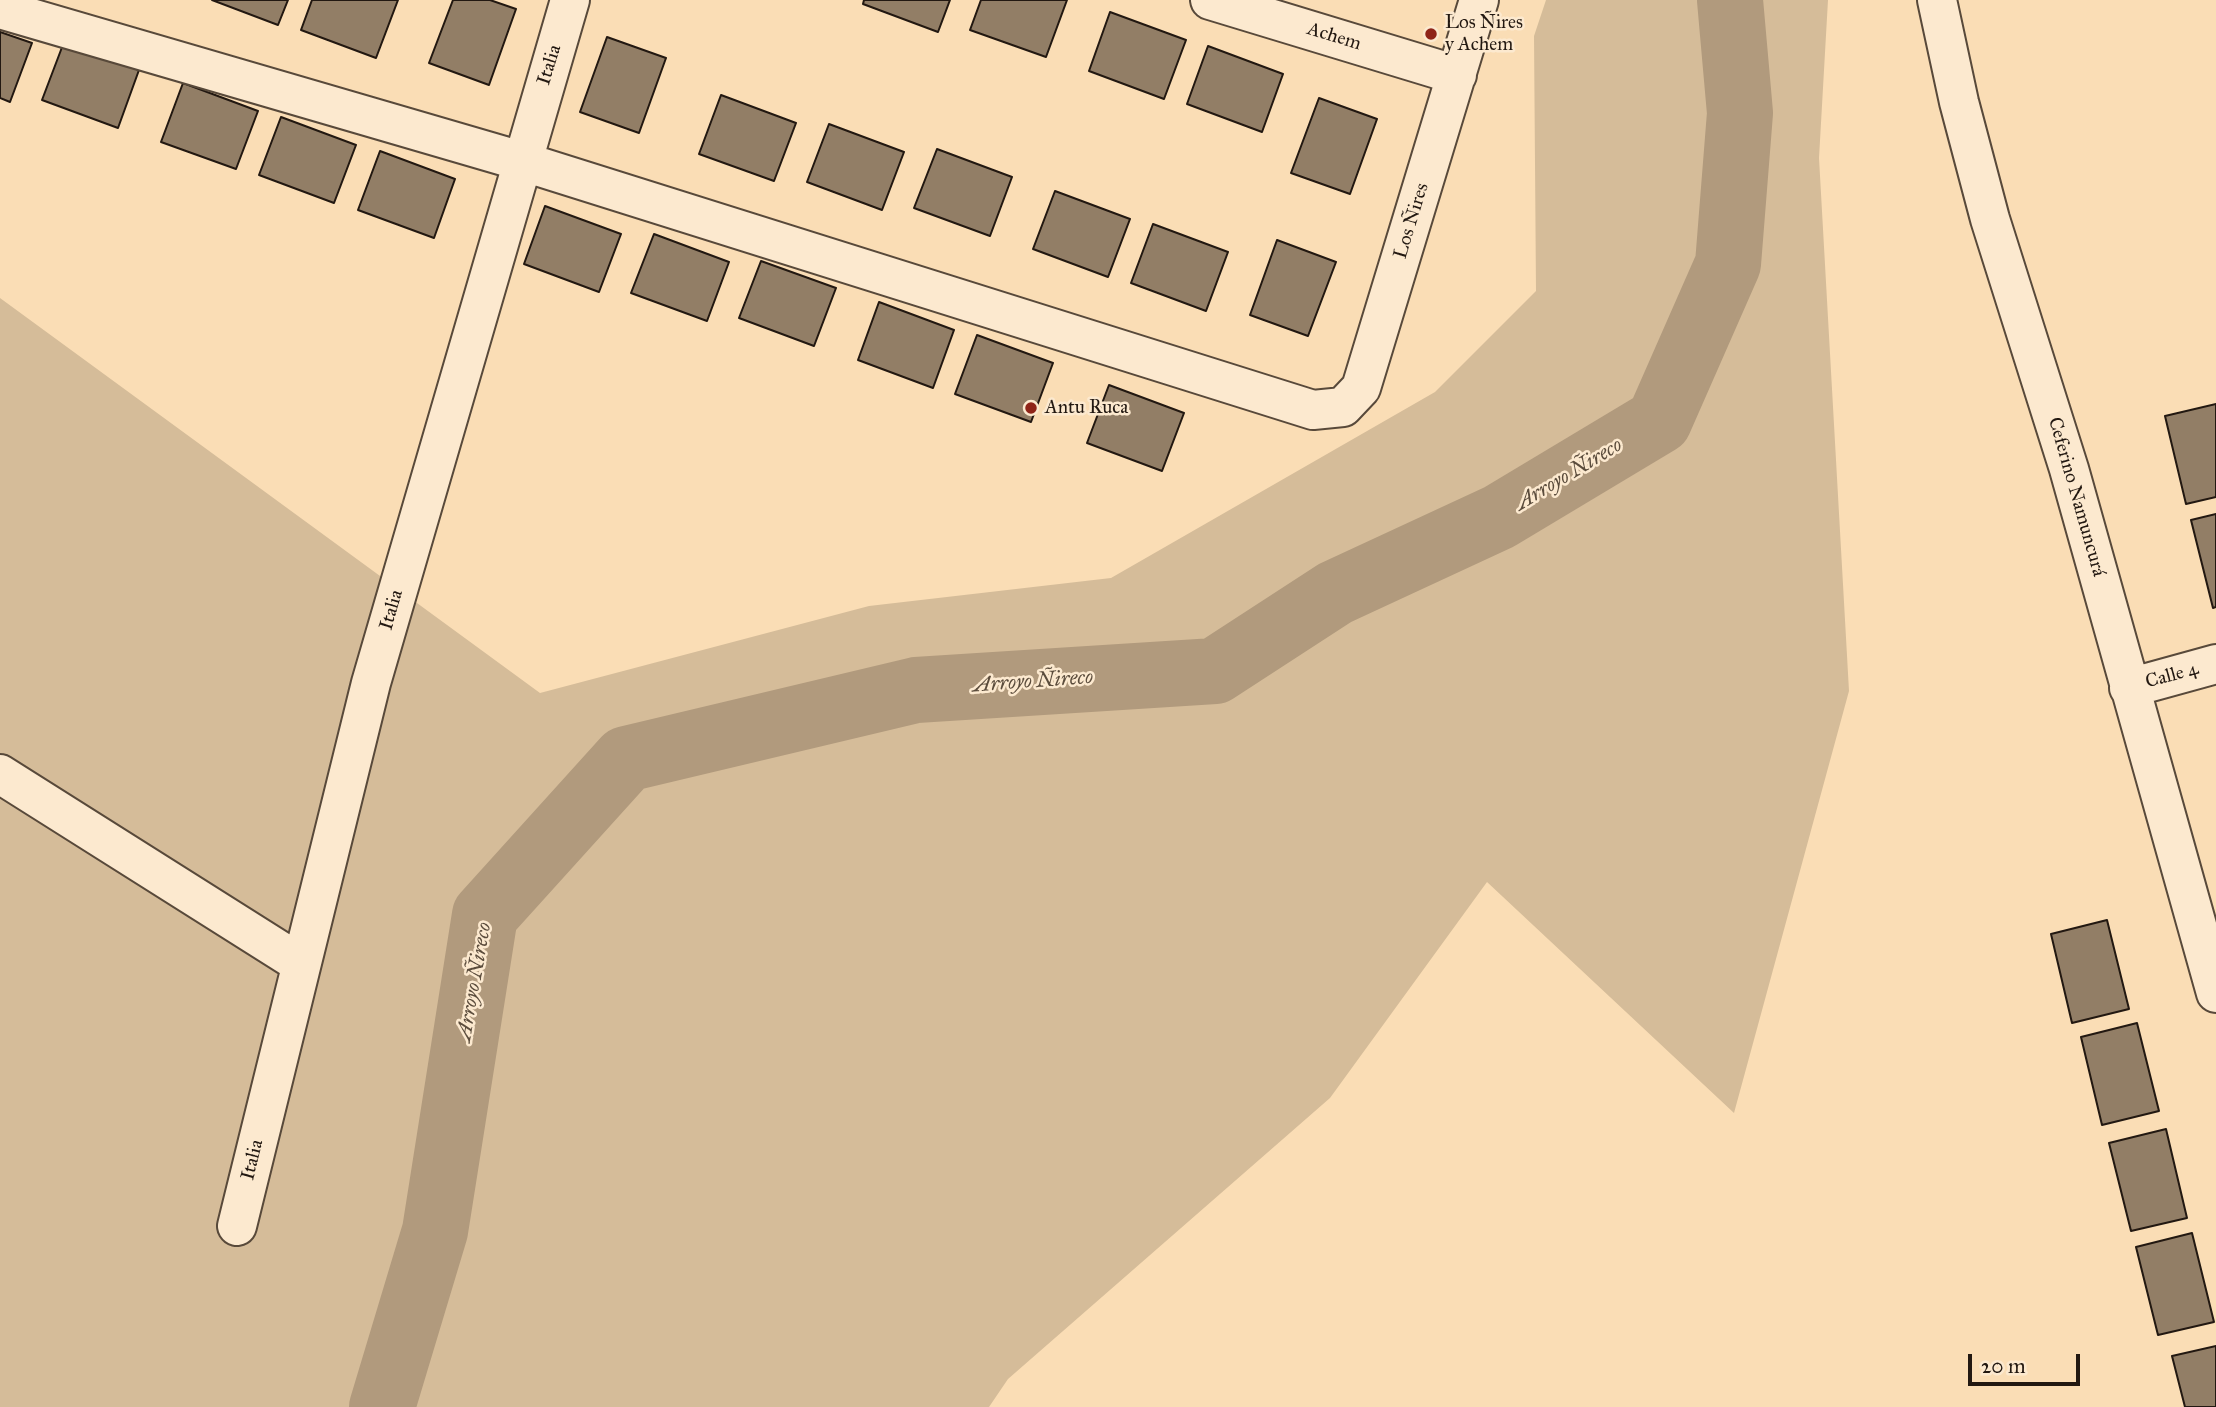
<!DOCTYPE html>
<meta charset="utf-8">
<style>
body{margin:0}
#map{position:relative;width:2216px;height:1407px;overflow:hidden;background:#faddb5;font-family:"IM FELL Great Primer",serif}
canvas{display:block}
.scale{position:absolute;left:1968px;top:1354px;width:112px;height:32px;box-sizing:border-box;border:4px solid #221811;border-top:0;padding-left:9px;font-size:21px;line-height:24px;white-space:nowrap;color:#221811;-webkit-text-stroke:5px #fce9cf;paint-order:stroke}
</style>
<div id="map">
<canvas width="2216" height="1407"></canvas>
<div class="scale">20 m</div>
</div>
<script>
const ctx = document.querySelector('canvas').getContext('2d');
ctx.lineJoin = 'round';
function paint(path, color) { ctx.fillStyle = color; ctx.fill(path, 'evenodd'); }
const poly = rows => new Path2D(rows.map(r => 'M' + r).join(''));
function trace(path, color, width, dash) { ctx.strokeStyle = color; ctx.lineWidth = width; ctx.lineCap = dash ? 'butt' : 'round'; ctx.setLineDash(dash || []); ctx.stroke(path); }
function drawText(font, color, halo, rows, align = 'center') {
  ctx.font = font + ' "IM FELL Great Primer",serif'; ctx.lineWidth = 5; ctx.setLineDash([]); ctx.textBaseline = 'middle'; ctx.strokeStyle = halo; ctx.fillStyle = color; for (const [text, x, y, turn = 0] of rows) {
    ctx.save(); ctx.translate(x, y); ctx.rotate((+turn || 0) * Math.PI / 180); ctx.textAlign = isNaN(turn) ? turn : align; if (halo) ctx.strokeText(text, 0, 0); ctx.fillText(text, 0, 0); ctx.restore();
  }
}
paint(poly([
 [1546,0,1828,0,1819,158,1849,691,1734,1113,1487,882,1330,1098,1008,1379,989,1407,0,1407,0,298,540,693,869,606,1111,578,1435,392,1536,291,1534,36]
]), '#d5bc99');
trace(poly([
 [382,1407,435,1231,485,915,626,759,916,690,1215,671,1335,593,1499,517,1659,421,1728,264,1740,113,1730,0]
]), '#b19a7d', 66);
const building = poly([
 [212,0,288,0,278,25,212,0],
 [312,0,398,0,376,58,301,30,312,0],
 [453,0,490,0,516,9,489,85,429,63,453,0],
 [864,0,950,0,938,32,863,4,864,0],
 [981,0,1067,0,1046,57,970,30,981,0],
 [1110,12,1186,40,1164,99,1089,71,1110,12],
 [0,32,32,43,10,102,0,98,0,32],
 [607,37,666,58,639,133,580,112,607,37],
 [64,42,139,70,118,128,42,100,64,42],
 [1208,46,1283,74,1262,132,1187,104,1208,46],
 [183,83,258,111,236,169,161,142,183,83],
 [721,95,796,123,774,181,699,154,721,95],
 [1319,98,1377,119,1350,194,1291,173,1319,98],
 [281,117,356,145,334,203,259,175,281,117],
 [829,124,904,152,882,210,807,182,829,124],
 [937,149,1012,177,990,236,914,208,937,149],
 [380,151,455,179,434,238,358,210,380,151],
 [1055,191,1130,219,1108,277,1033,249,1055,191],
 [545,206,621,234,599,292,524,264,545,206],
 [1153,224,1228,252,1206,311,1131,283,1153,224],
 [654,234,729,262,707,321,631,293,654,234],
 [1277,240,1336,262,1308,336,1250,315,1277,240],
 [761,261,836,288,814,346,739,318,761,261],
 [879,302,954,330,933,388,858,360,879,302],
 [977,335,1053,363,1031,422,955,394,977,335],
 [1109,385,1184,413,1162,471,1087,443,1109,385],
 [2216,404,2216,497,2186,504,2165,416,2216,404],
 [2216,514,2216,607,2213,608,2191,520,2216,514],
 [2107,920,2129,1009,2072,1023,2051,934,2107,920],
 [2137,1023,2159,1111,2102,1125,2081,1037,2137,1023],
 [2166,1129,2187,1218,2131,1231,2109,1143,2166,1129],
 [2192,1233,2214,1322,2158,1335,2136,1247,2192,1233],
 [2216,1346,2216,1407,2185,1407,2172,1356,2216,1346]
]);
paint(building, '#927e66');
trace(building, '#221811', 2);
const minor = poly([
 [1210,0,1457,75],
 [1937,0,1959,102,1990,219,2069,469,2216,993],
 [0,9,521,161,1313,410,1343,407,1361,388,1479,0],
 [2129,688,2216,664],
 [0,774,301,964],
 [237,1226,371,683,570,0]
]);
trace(minor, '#58493a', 42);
trace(minor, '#fce9cf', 38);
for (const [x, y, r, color] of [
 [1431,34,7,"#8f2418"],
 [1031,408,7,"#8f2418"]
]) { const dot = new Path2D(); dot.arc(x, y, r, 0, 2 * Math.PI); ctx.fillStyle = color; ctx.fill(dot); trace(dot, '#fce9cf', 2.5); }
drawText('19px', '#221811', '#fce9cf', [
 ["Los Ñires",1445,23],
 ["y Achem",1445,45],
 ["Antu Ruca",1045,408]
], 'left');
drawText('19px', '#221811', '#fce9cf', [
 ["Achem",1334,37,17],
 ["Italia",550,65,-73],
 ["Los Ñires",1412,221,-73],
 ["Ceferino Namuncurá",2076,497,74],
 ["Italia",392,610,-74],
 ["Calle 4",2172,676,-15],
 ["Italia",253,1160,-76]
]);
drawText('italic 21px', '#5b4c3c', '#fce9cf', [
 ["Arroyo Ñireco",1569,475,-31],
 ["Arroyo Ñireco",1033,682,-4],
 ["Arroyo Ñireco",475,982,-80]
]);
</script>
